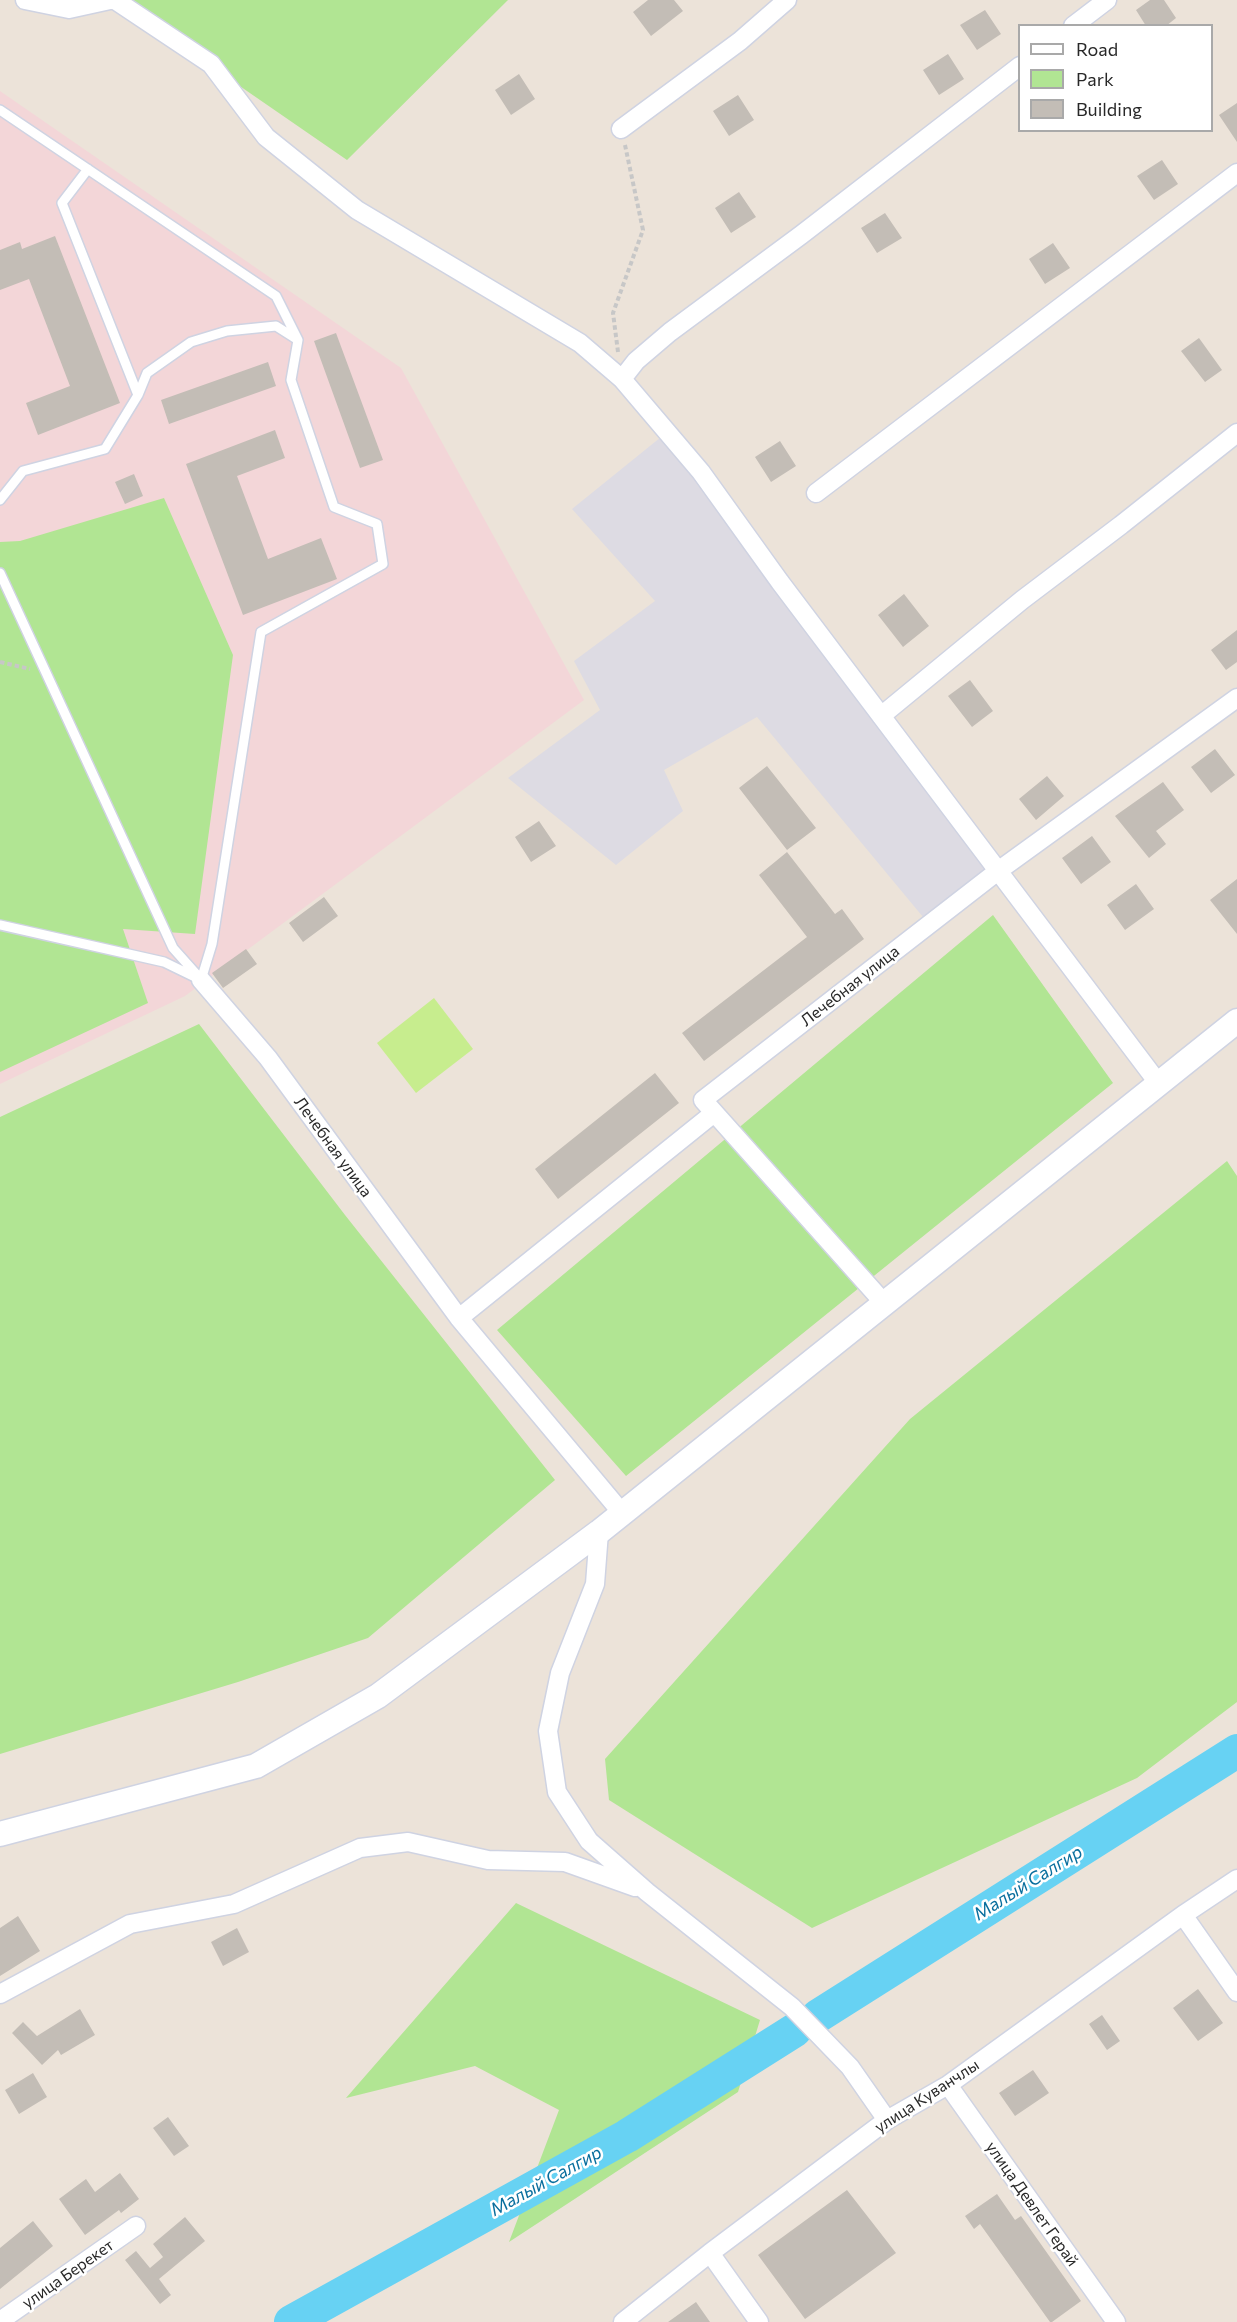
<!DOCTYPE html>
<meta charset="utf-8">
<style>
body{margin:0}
#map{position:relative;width:1237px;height:2322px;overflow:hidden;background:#ece3d9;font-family:Commissioner,sans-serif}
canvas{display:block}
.legend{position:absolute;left:1018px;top:24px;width:195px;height:108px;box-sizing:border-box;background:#fff;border:2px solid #a9a9a9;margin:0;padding:8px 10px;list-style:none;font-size:18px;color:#282828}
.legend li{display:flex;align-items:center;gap:12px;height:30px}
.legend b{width:30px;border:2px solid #a9a9a9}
</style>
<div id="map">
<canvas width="1237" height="2322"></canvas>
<ul class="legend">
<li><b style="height:8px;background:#fff"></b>Road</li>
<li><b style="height:16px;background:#b1e593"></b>Park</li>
<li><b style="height:16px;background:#c3bdb6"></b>Building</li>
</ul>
</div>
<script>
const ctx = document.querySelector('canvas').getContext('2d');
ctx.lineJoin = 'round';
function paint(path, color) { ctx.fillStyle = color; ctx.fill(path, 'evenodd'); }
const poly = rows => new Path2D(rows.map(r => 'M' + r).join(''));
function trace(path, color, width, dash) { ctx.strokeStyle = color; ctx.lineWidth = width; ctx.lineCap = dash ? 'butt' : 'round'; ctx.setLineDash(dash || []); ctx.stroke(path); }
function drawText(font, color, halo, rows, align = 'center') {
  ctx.font = font + ' Commissioner,sans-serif'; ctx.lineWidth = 5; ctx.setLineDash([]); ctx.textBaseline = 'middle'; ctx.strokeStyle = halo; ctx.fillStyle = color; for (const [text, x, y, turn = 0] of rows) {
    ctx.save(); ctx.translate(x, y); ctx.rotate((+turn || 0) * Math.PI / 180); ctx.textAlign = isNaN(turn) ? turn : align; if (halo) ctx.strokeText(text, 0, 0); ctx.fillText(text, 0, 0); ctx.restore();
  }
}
paint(poly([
 [666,433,987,869,923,917,757,717,664,770,683,811,616,865,508,778,600,710,574,661,655,601,572,509]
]), '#dddbe3');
paint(poly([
 [0,91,401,368,584,700,185,996,0,1084]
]), '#f3d6d8');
paint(poly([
 [115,0,508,0,347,160],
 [164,498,233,655,195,934,123,929,148,1003,0,1072,0,542,20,541],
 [993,915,1113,1083,626,1476,497,1330],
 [199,1024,345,1215,555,1480,368,1638,238,1682,0,1754,0,1117],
 [1227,1161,1237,1176,1237,1702,1137,1778,812,1928,609,1800,605,1759,910,1419],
 [516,1903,760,2020,738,2092,509,2242,559,2110,475,2066,346,2098]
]), '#b1e593');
paint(poly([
 [434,998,473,1049,416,1093,377,1043]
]), '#c7ed8e');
trace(poly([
 [818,2016,1237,1751],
 [291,2322,627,2136,795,2030]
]), '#67d2f3', 34);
paint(poly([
 [648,0,674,0,683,11,651,36,633,12],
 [1150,0,1164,0,1176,18,1166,26,1146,26,1136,10],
 [985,10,1001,34,977,50,960,25],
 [948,54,964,79,939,95,923,70],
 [519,74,535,99,511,115,495,90],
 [738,95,754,120,729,136,713,111],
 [1237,103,1237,142,1219,115],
 [1162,160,1178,184,1154,200,1137,176],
 [739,192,756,217,731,233,715,208],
 [885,213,902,238,877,253,861,228],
 [55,236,120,403,38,435,26,403,70,386,29,279,0,290,0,250,20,242,22,249],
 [1053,243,1070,268,1045,284,1029,259],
 [336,333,383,460,360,468,314,341],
 [1199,338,1222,370,1205,382,1181,351],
 [268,362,276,386,169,424,161,400],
 [275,430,285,458,237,476,268,559,321,538,337,579,243,615,186,464],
 [780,441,796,466,771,482,755,457],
 [134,474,143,496,125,504,115,482],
 [904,594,929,626,903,647,878,615],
 [1237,630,1237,662,1226,670,1211,650],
 [970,680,993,711,972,727,948,696],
 [1215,749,1235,775,1211,793,1191,767],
 [767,766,816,828,787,850,739,788],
 [1047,776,1064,796,1036,820,1019,799],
 [1163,782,1184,810,1156,831,1166,844,1149,858,1115,816],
 [539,821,556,846,531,862,515,837],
 [1092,836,1111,862,1081,884,1062,858],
 [787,852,835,914,842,909,864,939,704,1061,682,1033,807,937,759,875],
 [1237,879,1237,934,1210,900],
 [1136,884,1154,909,1125,930,1107,905],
 [324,897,338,916,303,942,289,923],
 [246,949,257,964,223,988,212,973],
 [655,1073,679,1103,558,1199,535,1169],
 [18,1916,40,1951,0,1976,0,1928],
 [237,1928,249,1952,223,1966,211,1942],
 [1198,1989,1223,2023,1198,2041,1173,2008],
 [80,2009,95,2035,61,2055,58,2050,42,2065,12,2033,23,2022,37,2036],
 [1102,2015,1120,2041,1107,2050,1089,2024],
 [1033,2070,1049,2093,1015,2116,999,2093],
 [33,2073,47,2097,19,2114,5,2090],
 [168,2117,189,2146,174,2156,153,2128],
 [120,2173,139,2199,121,2213,119,2210,85,2235,59,2199,86,2179,95,2192],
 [847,2190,896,2253,805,2319,758,2255],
 [997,2194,1015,2220,1021,2216,1081,2301,1052,2322,1050,2322,980,2224,974,2229,965,2216],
 [185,2217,205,2241,159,2279,171,2295,160,2304,125,2260,136,2251,150,2268,163,2257,153,2244],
 [33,2221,53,2246,0,2289,0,2248],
 [696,2302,710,2322,668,2322]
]), '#c3bdb6');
const lane = poly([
 [0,110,276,296,298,340,291,380,334,507,377,524,383,564,261,632,212,944,201,980,164,962,0,925],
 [138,395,147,373,191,342,227,331,276,326,298,340],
 [0,500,23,471,105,449,138,395,62,203,88,169],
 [0,573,173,948,198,976]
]);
const street = poly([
 [25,0,69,9,110,0],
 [115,0,211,64,266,137,357,210,580,343,622,379,701,472,780,582,1159,1084],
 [1073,26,1107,0],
 [621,129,740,41,787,0],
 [622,379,636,361,670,332,801,235,1020,66],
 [816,493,1237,173],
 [881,716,1022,600,1121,525,1237,433],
 [201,980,268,1058,459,1318,622,1513],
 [884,1303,703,1100,998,871,1237,698],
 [459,1318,714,1113],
 [599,1532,595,1584,560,1673,548,1731,557,1792,589,1841,647,1892,792,2007,850,2067,887,2120],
 [1183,1915,1237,1992],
 [0,1994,130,1924,234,1904,360,1848,408,1842,488,1860,565,1862,635,1887],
 [948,2085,1116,2322],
 [710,2253,759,2322],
 [0,2321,136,2226],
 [623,2322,710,2253,887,2120,948,2085,1183,1915,1237,1879]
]);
const secondary = poly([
 [0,1834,256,1766,378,1696,599,1532,1237,1021]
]);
trace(lane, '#cfd3e2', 12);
trace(street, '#cfd3e2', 21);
trace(secondary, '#cfd3e2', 27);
trace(poly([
 [618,352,613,313,643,230,625,145],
 [0,662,30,669]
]), '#c7c7c7', 4, [4.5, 3]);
trace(lane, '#fff', 9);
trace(street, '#fff', 18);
trace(secondary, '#fff', 24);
drawText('16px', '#282828', '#fff', [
 ["Лечебная улица",850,986,-38],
 ["Лечебная улица",333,1147,54],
 ["улица Куванчлы",927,2096,-33],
 ["улица Девлет Герай",1032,2204,55],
 ["улица Берекет",68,2274,-35]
]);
drawText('italic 18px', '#086e9d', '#fff', [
 ["Малый Салгир",1028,1883,-32],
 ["Малый Салгир",546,2181,-29]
]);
</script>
